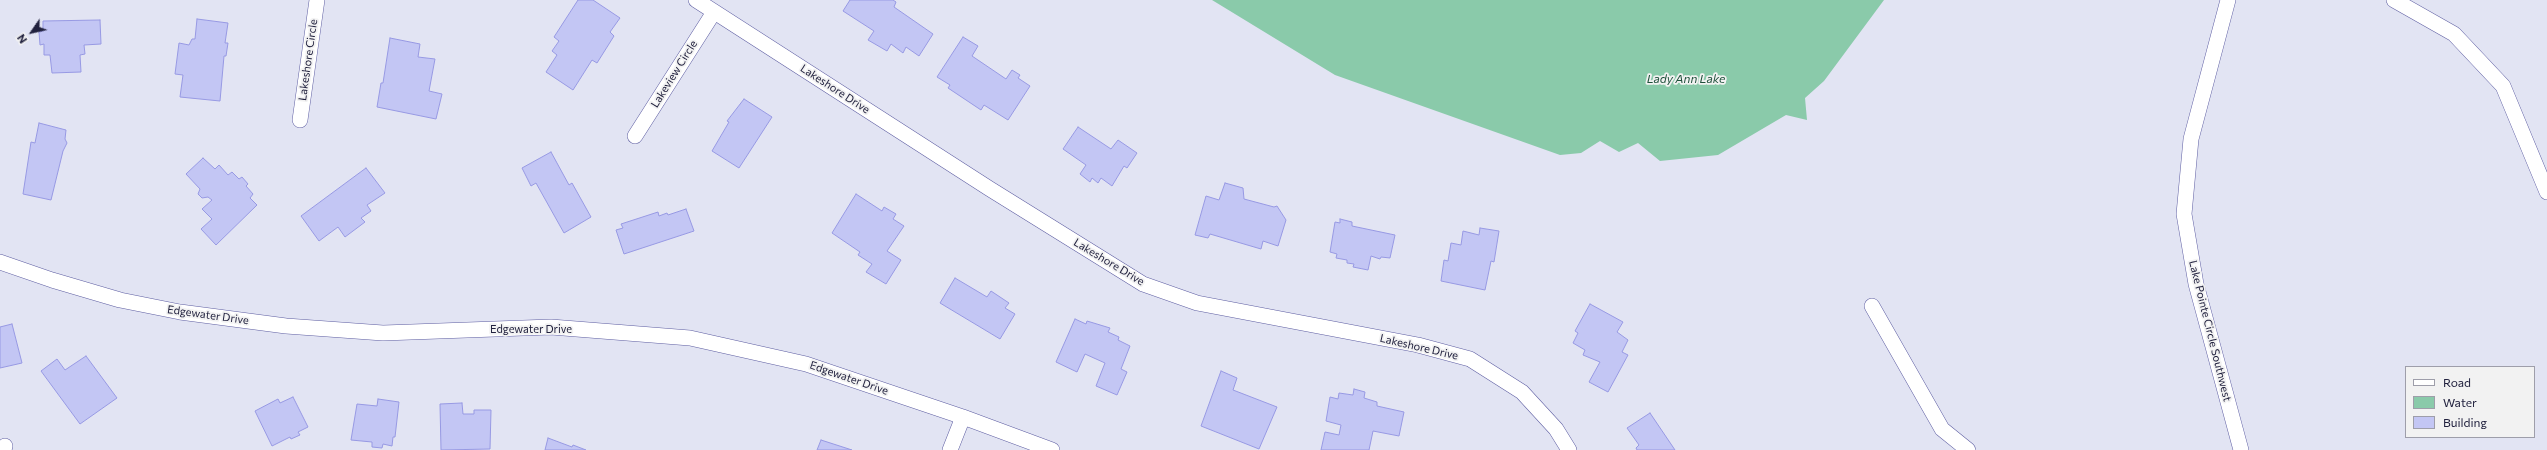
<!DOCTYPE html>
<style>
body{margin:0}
#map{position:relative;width:2547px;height:450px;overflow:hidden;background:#e2e4f3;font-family:Commissioner,sans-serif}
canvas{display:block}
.legend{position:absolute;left:2405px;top:366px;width:130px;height:72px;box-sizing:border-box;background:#f2f2f2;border:1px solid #9e9eaa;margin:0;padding:5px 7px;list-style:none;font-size:12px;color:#21213e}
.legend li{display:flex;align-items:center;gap:8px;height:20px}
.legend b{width:20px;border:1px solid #9e9eaa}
.north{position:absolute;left:12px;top:12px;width:40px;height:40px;-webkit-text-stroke:3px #f2f2f2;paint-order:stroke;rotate:236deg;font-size:11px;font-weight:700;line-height:16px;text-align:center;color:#21213e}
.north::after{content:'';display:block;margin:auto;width:14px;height:18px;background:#21213e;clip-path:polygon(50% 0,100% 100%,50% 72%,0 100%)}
</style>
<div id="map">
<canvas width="2547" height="450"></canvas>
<ul class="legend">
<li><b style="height:5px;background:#fff"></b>Road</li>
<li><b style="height:11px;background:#8acaaa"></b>Water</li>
<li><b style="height:11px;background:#c3c6f4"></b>Building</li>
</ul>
<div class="north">N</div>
</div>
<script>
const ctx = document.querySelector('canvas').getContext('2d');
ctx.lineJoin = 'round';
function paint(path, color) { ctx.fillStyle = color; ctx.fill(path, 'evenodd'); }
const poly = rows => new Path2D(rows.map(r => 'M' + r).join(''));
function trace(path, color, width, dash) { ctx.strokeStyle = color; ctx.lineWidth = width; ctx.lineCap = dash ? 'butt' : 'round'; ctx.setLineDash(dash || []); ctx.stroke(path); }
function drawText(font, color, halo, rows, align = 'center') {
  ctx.font = font + ' Commissioner,sans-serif'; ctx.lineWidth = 3.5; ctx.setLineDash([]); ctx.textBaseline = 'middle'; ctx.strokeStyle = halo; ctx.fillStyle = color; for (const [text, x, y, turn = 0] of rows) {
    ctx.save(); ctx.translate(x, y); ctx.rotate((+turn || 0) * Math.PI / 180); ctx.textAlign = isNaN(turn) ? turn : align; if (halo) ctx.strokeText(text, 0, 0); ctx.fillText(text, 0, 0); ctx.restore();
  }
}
paint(poly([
 [1212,0,1884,0,1824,81,1805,98,1807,120,1786,115,1718,155,1660,161,1638,143,1619,152,1600,141,1581,153,1560,155,1335,75]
]), '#8acaaa');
const building = poly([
 [578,0,593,0,620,18,610,32,614,36,597,63,592,60,573,90,546,72,557,55,552,51,559,41,554,37,578,0],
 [850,0,893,0,896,2,894,7,933,34,919,56,906,47,903,53,891,44,887,51,868,40,874,31,843,11,850,0],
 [197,19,228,23,225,43,228,43,226,56,224,56,220,101,180,97,183,75,175,74,179,43,189,45,192,39,195,39,197,19],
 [100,20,101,44,84,45,85,54,80,55,81,72,52,73,50,55,44,55,44,44,40,45,39,32,43,31,43,21,100,20],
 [963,37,978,46,972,56,1006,79,1012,70,1020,75,1018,78,1030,86,1008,120,984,105,981,110,948,88,950,85,937,77,963,37],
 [390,38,420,44,418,57,435,59,429,91,442,94,436,119,377,107,381,83,383,83,390,38],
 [744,99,772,117,739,168,712,151,729,122,727,121,744,99],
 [39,123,66,130,65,139,67,143,63,151,51,200,23,194,31,142,35,143,39,123],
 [1078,127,1111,149,1118,140,1137,153,1127,168,1124,166,1112,186,1101,178,1098,183,1092,178,1090,182,1080,174,1086,165,1063,149,1078,127],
 [551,152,569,185,572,183,591,217,564,233,536,183,531,186,522,168,551,152],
 [203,158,215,169,219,165,228,175,232,172,239,179,242,177,248,184,246,186,253,194,250,198,257,205,216,245,201,229,212,219,202,209,212,200,208,197,202,198,198,194,200,189,186,174,203,158],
 [366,168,385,193,367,205,371,211,361,218,365,222,345,237,338,227,319,241,301,216,366,168],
 [1225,183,1243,188,1244,199,1274,207,1277,206,1286,220,1278,246,1263,241,1261,249,1210,234,1208,238,1195,235,1206,196,1219,200,1225,183],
 [856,194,882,211,884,207,896,214,893,219,904,226,887,251,901,260,886,284,866,272,872,264,858,255,860,252,832,233,856,194],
 [686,209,694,231,624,254,616,230,623,228,621,224,658,212,659,216,667,213,668,215,686,209],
 [1340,219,1352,222,1352,226,1395,235,1390,258,1381,257,1380,259,1371,256,1368,270,1353,267,1354,264,1347,263,1347,260,1336,258,1337,254,1330,252,1335,222,1340,223,1340,219],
 [1480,228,1499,231,1494,262,1491,261,1485,290,1441,281,1444,260,1448,261,1451,243,1461,245,1463,231,1479,235,1480,228],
 [955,278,987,297,991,291,1009,303,1005,308,1015,314,1000,339,940,303,955,278],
 [1590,304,1623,322,1617,332,1628,340,1622,352,1628,355,1608,392,1589,382,1600,362,1583,355,1585,350,1573,343,1578,333,1575,331,1590,304],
 [1075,319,1086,324,1087,321,1110,328,1108,332,1119,337,1118,340,1130,346,1121,369,1127,372,1117,395,1096,386,1105,363,1085,354,1077,372,1056,362,1075,319],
 [12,324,22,363,0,368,0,327,12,324],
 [86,356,117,398,80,424,41,371,57,359,65,370,86,356],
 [1221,371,1237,378,1233,390,1277,407,1259,449,1201,426,1221,371],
 [1354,389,1365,392,1364,398,1377,402,1377,406,1404,412,1399,436,1373,431,1369,450,1321,450,1325,432,1339,435,1341,425,1326,421,1330,397,1338,399,1339,393,1353,395,1354,389],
 [293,397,308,427,298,432,300,435,291,439,290,437,272,446,255,411,278,399,280,403,293,397],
 [378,399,399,402,395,437,393,437,392,446,383,444,382,448,372,447,372,442,351,440,357,404,377,406,378,399],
 [462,403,463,414,474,414,474,410,491,410,490,449,441,450,440,404,462,403],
 [1650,413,1675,450,1637,450,1636,448,1639,445,1627,428,1650,413],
 [548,438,572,447,573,445,586,450,545,450,548,438],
 [821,440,852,450,817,450,821,440]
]);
paint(building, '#c3c6f4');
trace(building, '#9799e3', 1);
const minor = poly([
 [696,0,990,189,1143,284,1197,303,1418,345,1470,359,1522,392,1556,429,1569,450],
 [2228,0,2191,139,2184,214,2196,284,2241,450],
 [2394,0,2454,34,2503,86,2547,192],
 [300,120,317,0],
 [635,136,714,12],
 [0,262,52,280,120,300,180,312,286,326,383,333,551,327,690,338,806,364,963,417,1052,450],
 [1872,306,1942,429,1968,450],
 [4,450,5,446],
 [950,450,963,417]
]);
trace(minor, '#5e5ea2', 16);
trace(minor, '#fff', 15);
drawText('11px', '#21213e', '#f2f2f2', [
 ["Lakeshore Circle",308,60,-82],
 ["Lakeview Circle",674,74,-58],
 ["Lakeshore Drive",835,89,33],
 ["Lakeshore Drive",1109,262,31],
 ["Edgewater Drive",208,315,8],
 ["Edgewater Drive",531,329],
 ["Lake Pointe Circle Southwest",2210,331,76],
 ["Lakeshore Drive",1419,347,13],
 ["Edgewater Drive",849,378,19]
]);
drawText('italic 12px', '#1e503a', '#f2f2f2', [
 ["Lady Ann Lake",1686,79]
]);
</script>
